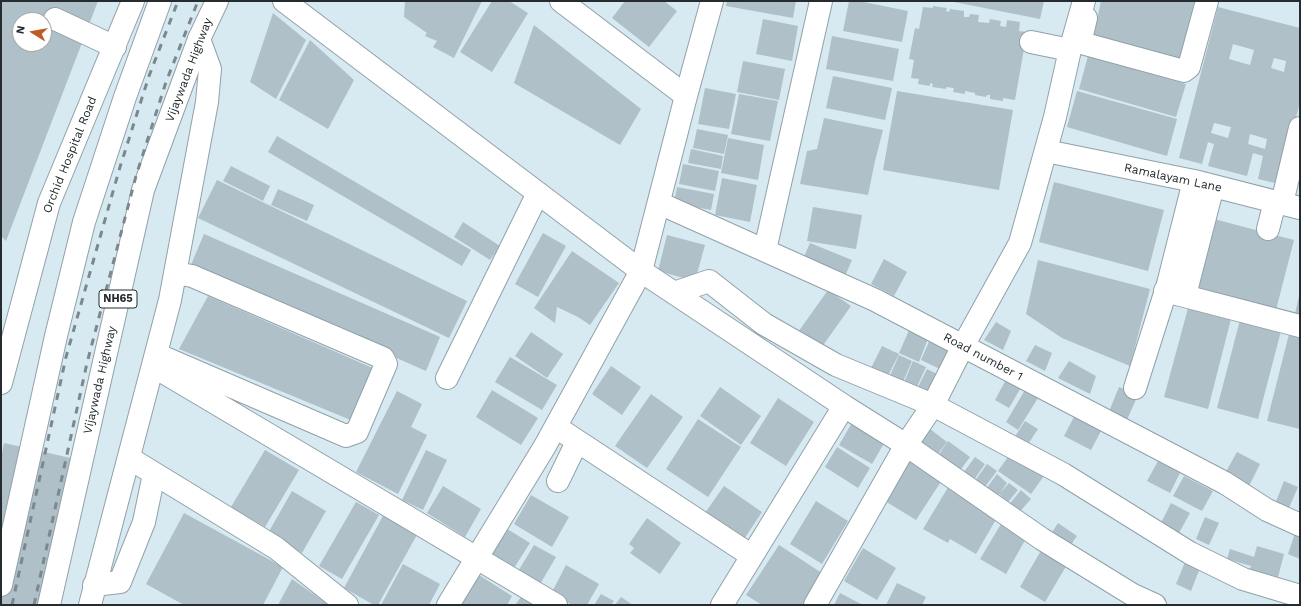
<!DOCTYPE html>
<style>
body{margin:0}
#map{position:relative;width:1301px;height:606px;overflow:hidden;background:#d7e9f1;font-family:"Work Sans",sans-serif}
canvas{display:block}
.frame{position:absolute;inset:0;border:2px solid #252c2f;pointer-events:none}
.north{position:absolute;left:12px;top:12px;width:40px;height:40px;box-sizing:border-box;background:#fff;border:1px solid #a8abac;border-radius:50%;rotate:281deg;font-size:11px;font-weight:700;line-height:16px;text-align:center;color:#252c2f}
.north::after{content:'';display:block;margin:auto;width:14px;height:18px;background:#bf5b25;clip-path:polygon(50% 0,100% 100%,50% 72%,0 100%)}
</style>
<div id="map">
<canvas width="1301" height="606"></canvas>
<div class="frame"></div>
<div class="north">N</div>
</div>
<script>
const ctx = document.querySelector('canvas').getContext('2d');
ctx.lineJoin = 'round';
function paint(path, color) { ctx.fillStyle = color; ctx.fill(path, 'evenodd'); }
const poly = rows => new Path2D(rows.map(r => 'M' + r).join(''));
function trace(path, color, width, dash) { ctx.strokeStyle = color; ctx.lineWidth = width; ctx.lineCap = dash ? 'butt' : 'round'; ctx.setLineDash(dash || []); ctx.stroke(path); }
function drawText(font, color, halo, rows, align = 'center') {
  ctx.font = font + ' "Work Sans",sans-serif'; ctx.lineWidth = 3; ctx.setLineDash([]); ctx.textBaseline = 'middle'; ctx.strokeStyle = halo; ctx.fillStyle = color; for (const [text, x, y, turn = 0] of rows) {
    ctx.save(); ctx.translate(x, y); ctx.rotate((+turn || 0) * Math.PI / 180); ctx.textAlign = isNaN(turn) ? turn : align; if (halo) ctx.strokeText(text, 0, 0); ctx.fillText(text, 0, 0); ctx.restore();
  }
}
paint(poly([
 [1,1,98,1,6,241,1,236],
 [20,20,44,20,44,44,20,44],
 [405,1,482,1,454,58,433,47,437,41,425,36,427,33,404,17],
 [492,1,509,1,528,13,492,72,460,52],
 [625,1,664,1,677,11,649,47,612,18],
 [727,1,796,1,793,18,726,6],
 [849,1,859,1,908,11,902,42,843,31],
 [949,1,1044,1,1040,19],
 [1101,1,1203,1,1182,62,1093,40],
 [933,6,947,8,946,11,949,12,950,9,964,11,964,17,969,17,970,14,979,15,978,22,989,23,990,19,1001,21,1000,26,1006,27,1007,20,1020,22,1019,31,1027,32,1015,100,1003,98,1003,101,990,99,990,95,987,95,986,97,975,95,975,93,965,91,965,94,953,92,954,88,946,87,946,89,932,87,933,84,930,83,930,86,918,84,919,79,911,78,914,60,909,59,915,28,919,29,923,7,933,8],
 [1218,7,1300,28,1300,102,1279,184,1258,179,1263,156,1253,153,1247,176,1208,166,1214,144,1208,142,1202,164,1179,158],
 [1233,44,1254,50,1250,65,1229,59],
 [1274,58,1286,61,1284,72,1271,68],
 [1214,123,1231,127,1228,138,1211,133],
 [1250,134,1267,139,1265,149,1248,144],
 [273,13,306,40,276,99,250,82],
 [763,19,798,26,792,61,756,54],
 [534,25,641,109,620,145,514,83],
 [832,36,899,49,893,81,826,69],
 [310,40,354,80,328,129,279,100],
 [1088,56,1186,84,1176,117,1079,89],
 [743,61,785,69,779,100,737,92],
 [833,76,892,88,885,120,826,108],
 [705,88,736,94,729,129,698,124],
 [897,91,1013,110,999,190,883,170],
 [1077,91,1177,119,1167,156,1067,127],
 [739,94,778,101,770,141,731,134],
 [824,118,883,130,875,161,868,195,800,184,807,151,817,149],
 [697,129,728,135,724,154,693,148],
 [277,136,471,250,462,266,268,152],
 [728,138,764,145,758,180,721,173],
 [691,149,723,156,721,169,688,163],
 [683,164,719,171,715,191,679,184],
 [231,166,270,186,263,201,223,181],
 [722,178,757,185,750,222,715,215],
 [217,180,467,301,449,338,198,218],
 [1054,182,1164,210,1148,271,1039,242],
 [677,187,714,194,711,210,674,203],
 [278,189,314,205,307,221,271,205],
 [813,207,862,215,856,249,807,241],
 [1210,218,1294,240,1276,310,1192,289],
 [463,222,500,246,490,260,454,237],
 [543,233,566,246,538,297,515,284],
 [204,234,440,337,426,371,190,267],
 [667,235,705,245,695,281,658,271],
 [810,243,852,260,845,276,803,259],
 [572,251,619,283,590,325,578,317,557,307,555,323,534,308],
 [884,259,907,272,894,296,871,284],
 [1038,260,1150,289,1130,366,1062,338,1026,314],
 [828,290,851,306,819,351,796,335],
 [208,296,375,369,353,421,179,349],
 [1299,296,1300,296,1300,320,1294,318],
 [1188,308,1231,319,1208,409,1164,397],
 [1240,320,1281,331,1258,419,1217,408],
 [996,322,1011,331,1003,350,984,340],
 [910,328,929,336,919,362,899,353],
 [531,332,563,354,547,378,515,356],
 [1289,334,1300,337,1300,429,1267,421],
 [931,337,953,347,942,370,921,360],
 [1035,345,1052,353,1045,371,1026,361],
 [882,346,899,354,887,378,870,370],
 [899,355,912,361,902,384,889,378],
 [510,357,557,385,542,410,495,382],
 [913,361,926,367,914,393,902,387],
 [1069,361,1096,376,1090,394,1058,378],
 [611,366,641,387,622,415,592,394],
 [927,369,941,376,930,398,916,391],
 [1008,376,1023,384,1009,408,995,400],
 [720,387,761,416,741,445,700,416],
 [1119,387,1138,395,1126,422,1108,414],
 [492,390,538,418,521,445,476,417],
 [1025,390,1038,398,1018,430,1006,422],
 [397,391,422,404,411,427,427,435,398,494,356,472],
 [651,394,683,417,647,468,615,446],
 [778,398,814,422,786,466,750,443],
 [1075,415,1102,429,1091,450,1064,436],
 [698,419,741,447,708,497,666,469],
 [853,421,886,440,872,464,839,445],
 [1025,421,1038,429,1025,449,1012,441],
 [930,429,947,442,934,459,917,445],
 [948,441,970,457,956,476,935,460],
 [4,443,75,459,43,605,1,605,1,458],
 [837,447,870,468,858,488,825,467],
 [265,450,299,470,265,527,231,507],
 [426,450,447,460,423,510,402,500],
 [1013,450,1046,473,1031,494,998,471],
 [1237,452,1260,464,1247,490,1223,477],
 [912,457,944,477,916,520,885,501],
 [975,457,985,464,971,484,961,476],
 [1158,461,1180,473,1170,493,1147,481],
 [987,464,997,471,981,492,972,485],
 [997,474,1007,483,1000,493,1009,483,1018,490,1008,502,999,494,994,500,984,492],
 [1184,476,1213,491,1202,511,1173,496],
 [1284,481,1298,487,1288,510,1275,504],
 [950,484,998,516,976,554,950,539,948,543,923,529],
 [443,486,481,509,465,537,427,513],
 [724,486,762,512,744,539,705,513],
 [1021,490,1031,499,1016,516,1007,507],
 [292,491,326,511,302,553,268,533],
 [531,495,569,517,552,547,514,524],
 [816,501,848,521,822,564,790,544],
 [356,502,379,515,342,579,319,566],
 [1171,503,1190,513,1179,533,1161,523],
 [385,512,419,531,378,605,374,605,344,588],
 [184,513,283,567,263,605,184,605,146,584],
 [1205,517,1219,523,1209,545,1196,539],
 [647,518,681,543,660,574,630,553,634,548,629,544],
 [1004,519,1028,535,1006,574,980,559],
 [1058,523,1077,536,1068,549,1049,537],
 [504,527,530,543,514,568,488,552],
 [1296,530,1300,532,1300,559,1288,554],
 [534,545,556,557,539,586,517,573],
 [779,545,825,575,805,605,762,605,746,595],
 [1257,546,1284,554,1278,577,1250,569,1251,566,1227,559,1230,549,1254,557],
 [1043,547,1068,563,1045,602,1020,587],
 [863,548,896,568,877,600,844,581],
 [1185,562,1200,568,1191,591,1176,584],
 [403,564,440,584,429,605,381,605],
 [566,565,599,584,587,605,572,605,560,598,561,594,553,590],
 [479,575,512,596,507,605,461,605],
 [292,579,329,605,278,605],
 [897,583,926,597,922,605,886,605],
 [840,593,863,605,834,605],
 [601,594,614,601,611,605,594,605],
 [521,597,533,605,515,605],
 [621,597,633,605,615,605]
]), '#afc0c8');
const minor = poly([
 [284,1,641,271,844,406,906,445,1042,539,1133,595,1155,605],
 [561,1,686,96],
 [1086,18,1082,35,1082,40,1085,44,1184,71,1189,67,1207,1],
 [55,19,115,47],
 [1031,42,1070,50],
 [1046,151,1194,181,1300,208],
 [659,203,875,300,1225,483,1267,510,1300,525],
 [1282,203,1300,128],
 [1268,229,1275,202],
 [765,250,821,1],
 [1165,291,1300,326],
 [674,293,709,281,764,324,836,365,933,405,1063,474,1190,553,1243,579,1300,596],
 [1185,295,1213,186],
 [156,354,346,436,357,432,386,364,383,358,192,276,175,273],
 [153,366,556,605],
 [447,378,538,193],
 [1,383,49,203,133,1],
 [1135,388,1168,284,1194,181],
 [556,427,752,556],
 [129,458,276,548,347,605],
 [558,481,577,442],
 [94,585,120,582,144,522,154,474],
 [90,605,170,300,207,102,210,69,199,39],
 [448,605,545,446,641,271,686,96,712,1],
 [722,605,844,406],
 [815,605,906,445,933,405,963,346,1020,243,1055,117,1070,50,1084,1]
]);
const highway = poly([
 [1,585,56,336,84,222,125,97,160,1],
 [49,605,143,190,199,39,217,1]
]);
trace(minor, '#91a1a9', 24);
trace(highway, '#91a1a9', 24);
trace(minor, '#fff', 22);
trace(highway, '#fff', 22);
trace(poly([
 [12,605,66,357,120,167,149,76,178,1],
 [34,605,87,363,136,176,166,82,198,1]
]), '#7c888d', 3, [7, 7]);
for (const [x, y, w] of [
 [118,299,38]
]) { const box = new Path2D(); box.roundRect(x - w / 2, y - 9, w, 18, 3); ctx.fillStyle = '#fff'; ctx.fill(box); trace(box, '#252c2f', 1); }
drawText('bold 11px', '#252c2f', null, [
 ["NH65",118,299]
]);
drawText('12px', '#252c2f', '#fff', [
 ["Vijaywada Highway",189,70,-69],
 ["Orchid Hospital Road",70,155,-68],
 ["Ramalayam Lane",1173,178,12],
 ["Road number 1",983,357,28],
 ["Vijaywada Highway",100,380,-77]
]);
</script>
